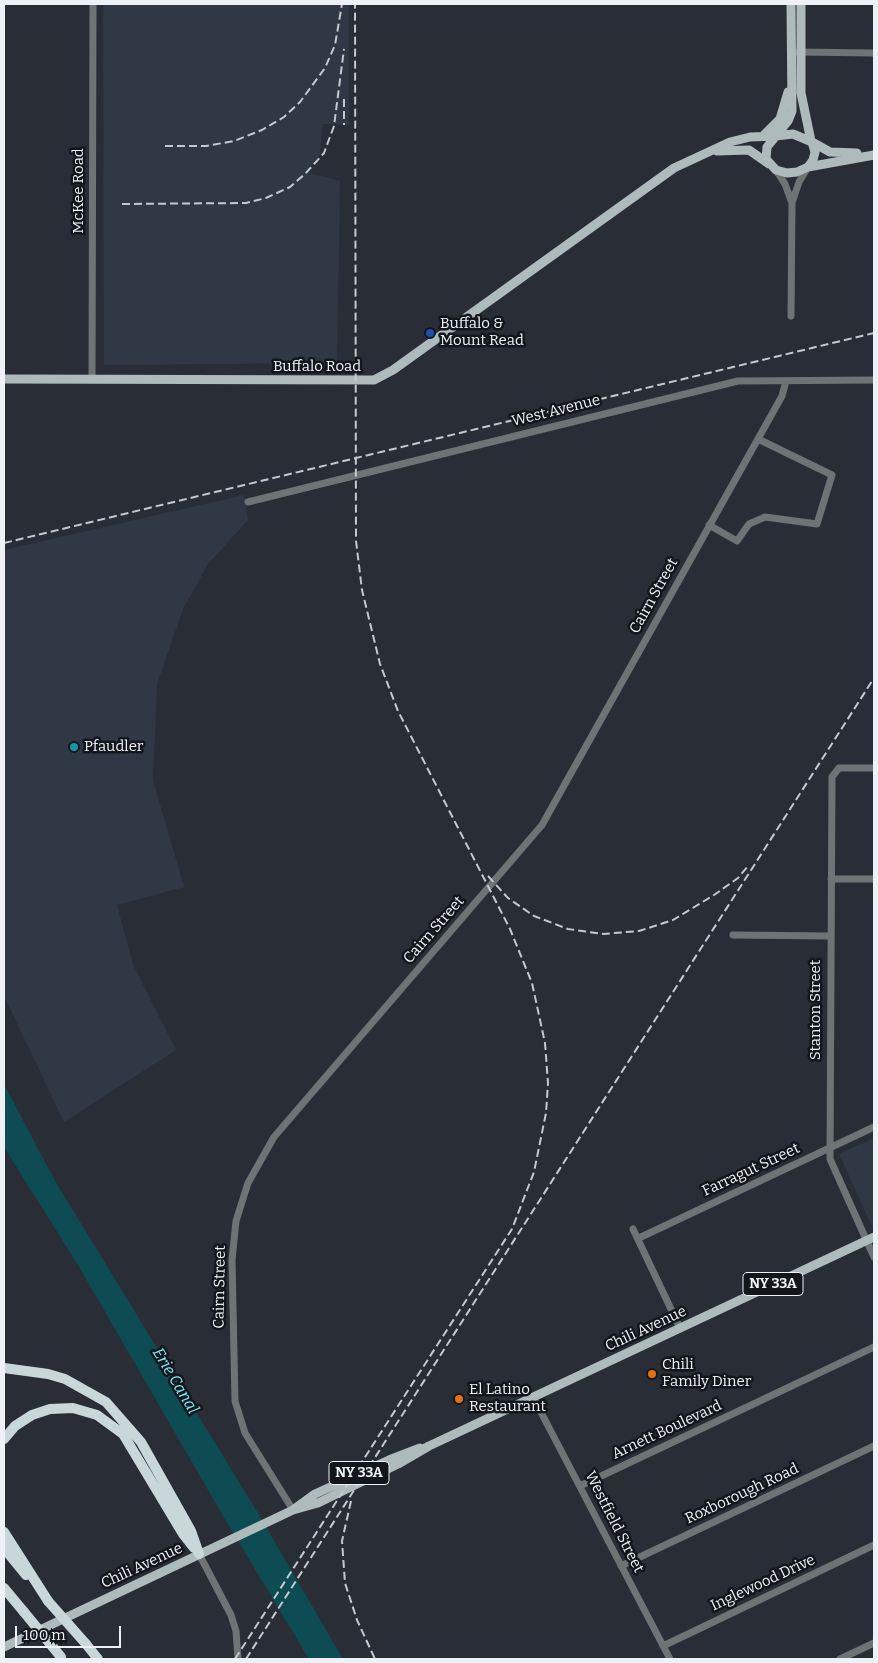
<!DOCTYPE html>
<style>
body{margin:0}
#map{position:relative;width:878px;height:1663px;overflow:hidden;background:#292e36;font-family:Bitter,serif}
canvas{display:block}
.frame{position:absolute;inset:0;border:5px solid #eef2f7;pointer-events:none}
.scale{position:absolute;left:15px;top:1626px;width:106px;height:22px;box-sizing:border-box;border:2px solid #eef2f7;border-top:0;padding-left:6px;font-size:15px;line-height:18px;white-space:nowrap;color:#eef2f7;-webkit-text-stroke:4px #13161a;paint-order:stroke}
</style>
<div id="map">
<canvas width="878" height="1663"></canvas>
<div class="frame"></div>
<div class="scale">100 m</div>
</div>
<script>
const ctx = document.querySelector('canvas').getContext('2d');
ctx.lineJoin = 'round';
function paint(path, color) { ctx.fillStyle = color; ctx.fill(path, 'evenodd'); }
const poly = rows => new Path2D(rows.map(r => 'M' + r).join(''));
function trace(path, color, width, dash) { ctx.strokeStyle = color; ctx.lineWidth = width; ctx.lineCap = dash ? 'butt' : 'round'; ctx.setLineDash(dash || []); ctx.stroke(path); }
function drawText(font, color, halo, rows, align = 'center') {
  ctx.font = font + ' Bitter,serif'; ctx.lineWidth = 5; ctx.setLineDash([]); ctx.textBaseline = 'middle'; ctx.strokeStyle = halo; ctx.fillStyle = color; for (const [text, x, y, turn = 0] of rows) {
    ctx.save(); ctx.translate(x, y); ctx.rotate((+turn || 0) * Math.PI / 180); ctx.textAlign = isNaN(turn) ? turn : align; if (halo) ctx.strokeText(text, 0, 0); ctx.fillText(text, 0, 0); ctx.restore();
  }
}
paint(poly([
 [103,4,349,4,349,125,323,124,320,154,306,172,340,181,337,363,104,365],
 [244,495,248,520,208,564,183,609,157,684,153,780,184,887,117,905,133,965,176,1050,64,1122,4,996,4,550],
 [874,1138,874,1224,872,1226,839,1154]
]), '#303846');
paint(poly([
 [4,1084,55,1181,256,1510,343,1659,309,1659,226,1521,78,1265,9,1155,4,1146]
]), '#0e4c54');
trace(poly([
 [797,52,874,53],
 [776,170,785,184,792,203],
 [791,316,792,203,799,182,807,169],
 [92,379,93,4],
 [248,502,738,381,874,380],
 [709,525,737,541,749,524,765,517,817,524,832,475,758,439],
 [874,768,839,768,832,777,830,1159,874,1257],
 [831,879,874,879],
 [733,935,831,936],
 [633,1229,680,1328],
 [639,1238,874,1127],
 [533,1397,670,1659],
 [580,1486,874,1347],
 [293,1510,245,1433,235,1401,232,1260,236,1221,248,1183,274,1137,542,825,782,396,786,381],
 [199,1554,231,1615,236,1631,238,1659],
 [621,1566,874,1446],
 [663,1646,874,1545],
 [840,1659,874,1643]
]), '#6e7474', 7);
trace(poly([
 [801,4,801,93,811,141],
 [793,134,812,142,815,152,813,160,808,167,797,172,787,173,776,170,766,159,767,147,776,136,793,134],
 [763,136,780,119,788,92],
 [776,136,788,121,792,111,791,4],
 [812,142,830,152,857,153],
 [717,151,749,150,769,164],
 [808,167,874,155],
 [4,379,374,380,393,370,674,168,730,142,750,137,776,136],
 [293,1510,318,1503,398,1464,429,1446,874,1237],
 [4,1647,293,1510,315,1494,389,1460,420,1448]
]), '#aebbbb', 9);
trace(poly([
 [4,1368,48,1374,65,1379,106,1402,141,1442,191,1531,199,1554],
 [4,1439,15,1426,32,1415,50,1409,73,1408,97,1415,123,1434,183,1534,194,1548],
 [4,1532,48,1601],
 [4,1548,26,1575],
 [4,1588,24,1612],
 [86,1644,98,1659]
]), '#c8d7d7', 10);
trace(poly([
 [344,99,344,125],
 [165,146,206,146,234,141,262,130,284,117,300,102,325,68,335,45,342,4],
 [122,204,246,203,266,198,290,187,305,174,324,153,334,126,344,49],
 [4,543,874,333],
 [488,876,508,898,534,916,568,929,603,934,639,931,673,920,714,895,738,878,748,866],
 [351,1501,342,1541,345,1583,357,1620,375,1659],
 [235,1659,512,1229,534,1172,546,1113,548,1083,545,1043,532,983,510,929,398,711,380,664,362,590,356,541,355,4],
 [246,1659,874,678]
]), '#c5c9cf', 2, [8, 4]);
trace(poly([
 [48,1601,86,1644],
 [24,1612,61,1657]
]), '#c8d7d7', 10);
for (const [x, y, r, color] of [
 [430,333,5,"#1a4fb4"],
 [74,747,5,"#0f9aa8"],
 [652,1374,5,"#e8710a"],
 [459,1399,5,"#e8710a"]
]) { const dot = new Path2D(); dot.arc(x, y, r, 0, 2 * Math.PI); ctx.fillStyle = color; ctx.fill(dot); trace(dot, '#13161a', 2); }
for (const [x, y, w] of [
 [773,1284,60],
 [359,1473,60]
]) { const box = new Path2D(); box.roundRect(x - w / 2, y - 11.5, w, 23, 4); ctx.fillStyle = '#13161a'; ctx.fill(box); trace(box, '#eef2f7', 1); }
drawText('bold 14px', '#eef2f7', null, [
 ["NY 33A",773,1284],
 ["NY 33A",359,1473]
]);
drawText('15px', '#eef2f7', '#13161a', [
 ["McKee Road",79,191,-90],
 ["Buffalo Road",317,367],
 ["West Avenue",556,411,-14],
 ["Cairn Street",654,596,-61],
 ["Cairn Street",434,930,-49],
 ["Stanton Street",816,1010,-90],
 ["Farragut Street",751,1170,-25],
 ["Cairn Street",220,1287,-89],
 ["Chili Avenue",646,1329,-25],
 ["Arnett Boulevard",667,1430,-25],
 ["Roxborough Road",742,1494,-25],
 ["Westfield Street",614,1522,63],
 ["Chili Avenue",142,1566,-25],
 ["Inglewood Drive",763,1583,-25]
]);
drawText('15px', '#eef2f7', '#13161a', [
 ["Buffalo &",440,324],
 ["Mount Read",440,341],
 ["Pfaudler",84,747],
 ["Chili",662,1365],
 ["Family Diner",662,1382],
 ["El Latino",469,1390],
 ["Restaurant",469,1407]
], 'left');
drawText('italic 16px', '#78e8f7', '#13161a', [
 ["Erie Canal",175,1381,59]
]);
</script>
